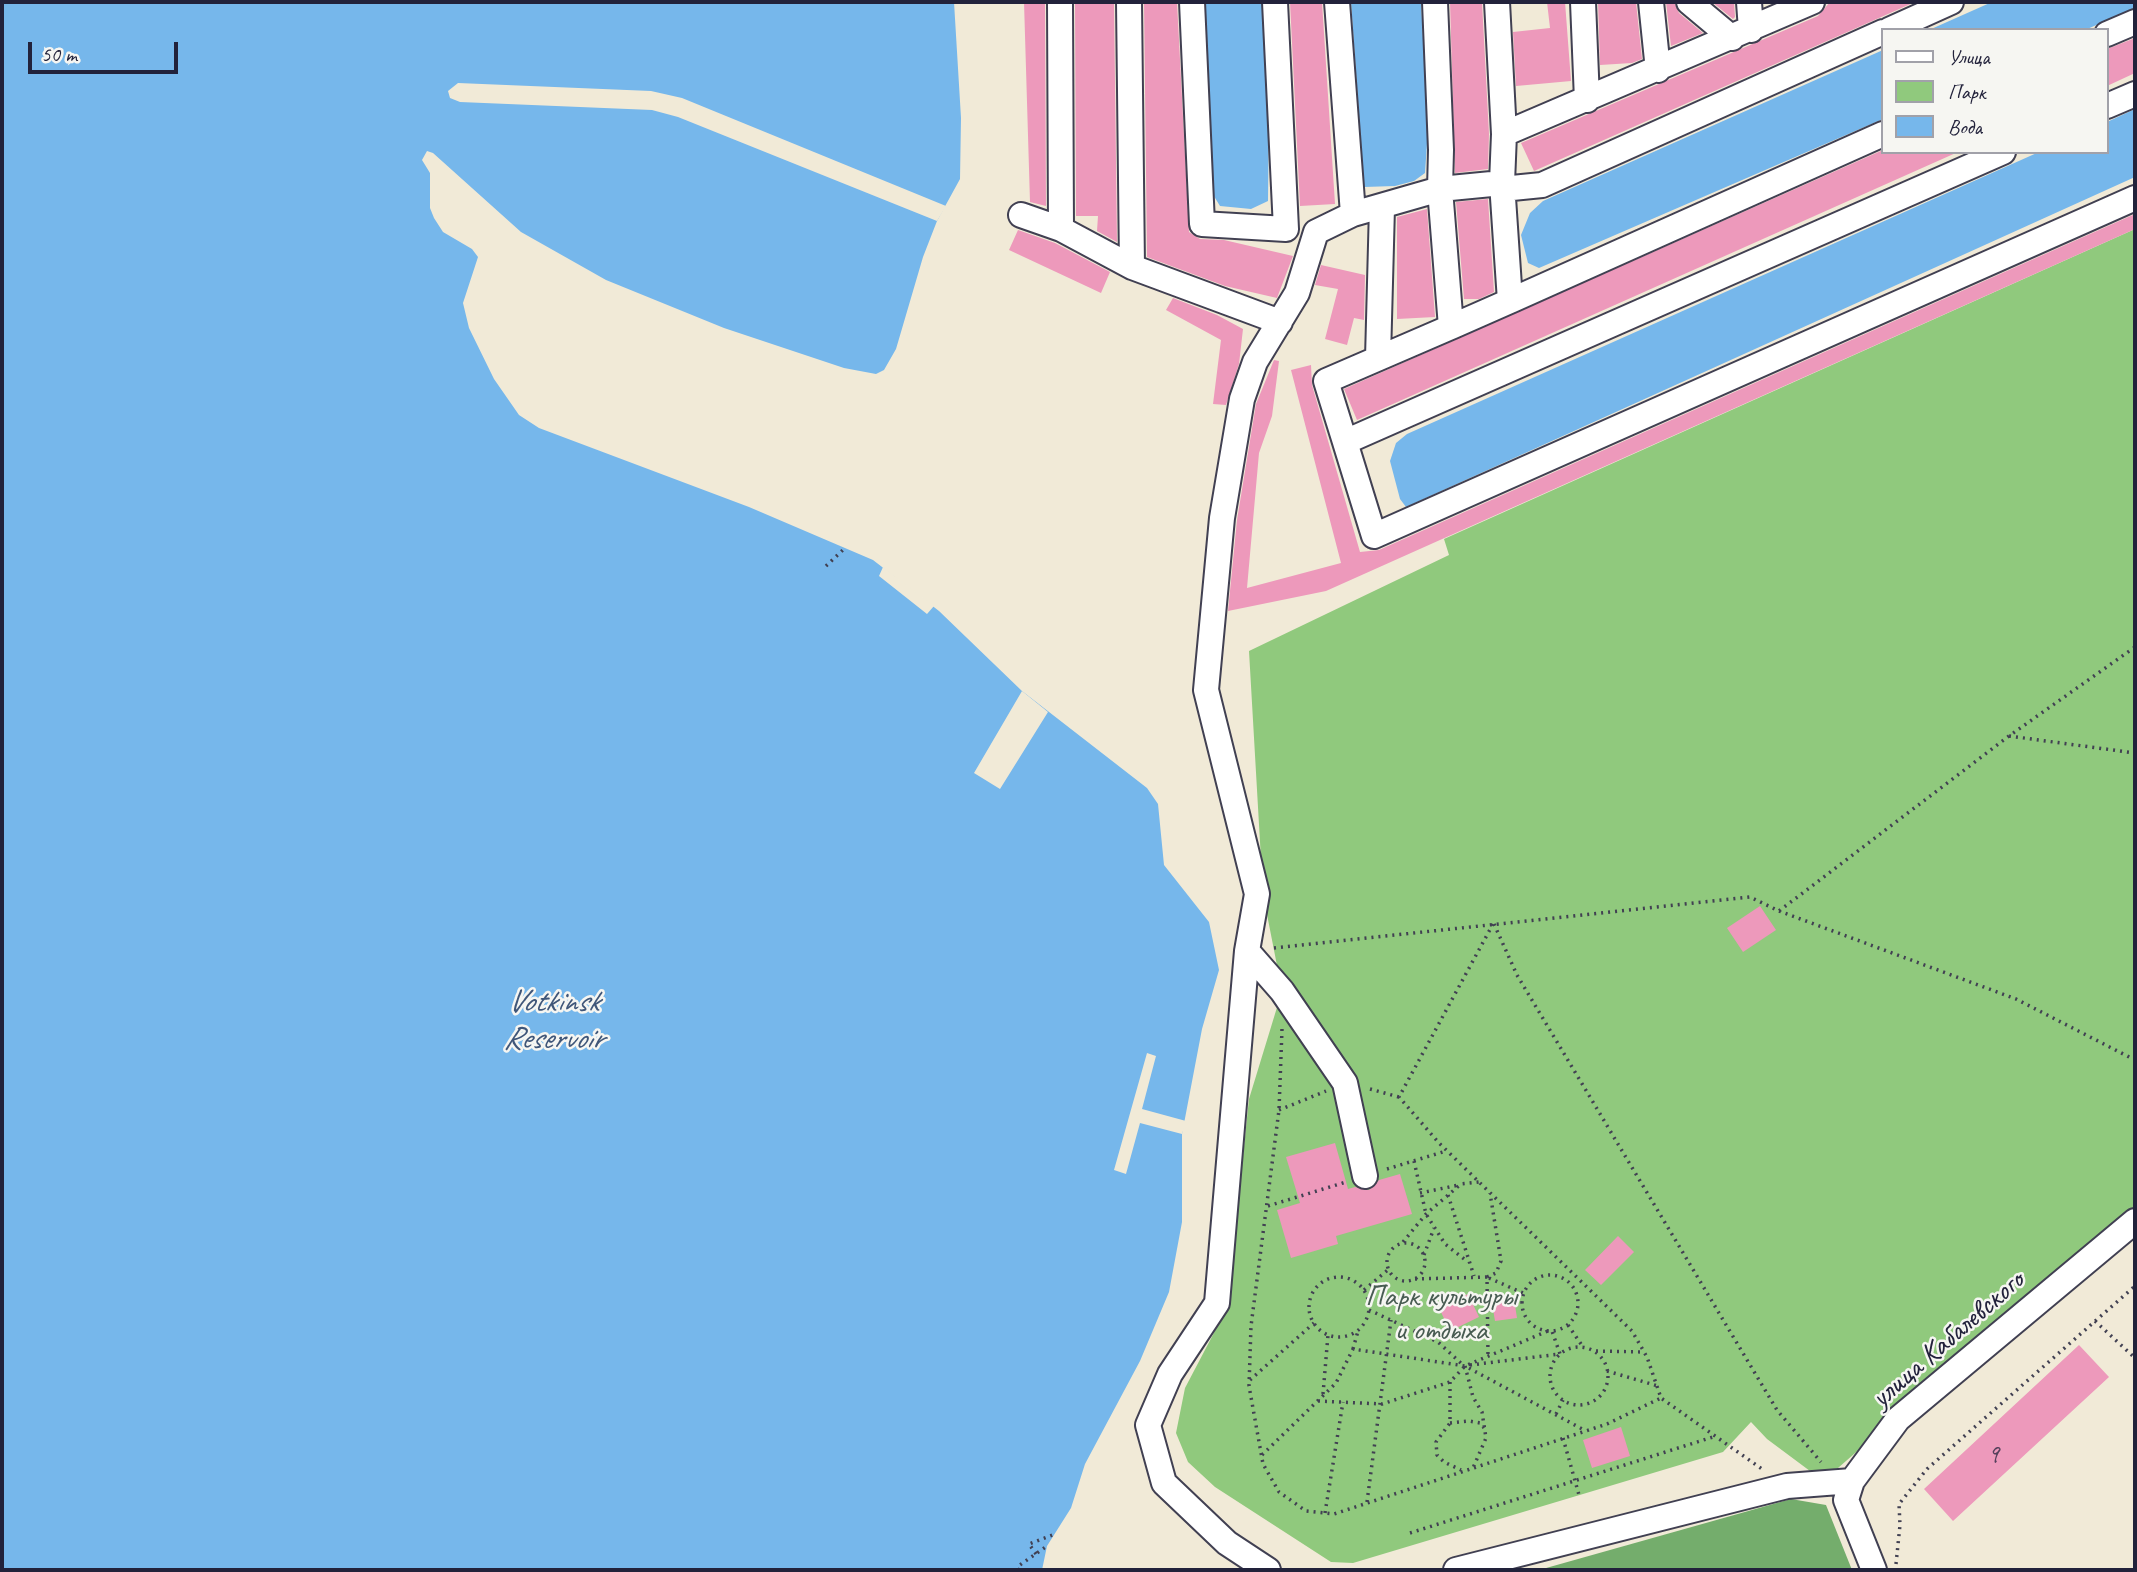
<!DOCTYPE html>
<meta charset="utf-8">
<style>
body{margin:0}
#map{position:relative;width:2137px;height:1572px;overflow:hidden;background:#f1ead7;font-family:Caveat,sans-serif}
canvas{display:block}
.frame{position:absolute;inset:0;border:4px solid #22223b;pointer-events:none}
.legend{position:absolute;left:1881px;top:28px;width:228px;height:126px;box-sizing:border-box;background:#f6f6f2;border:2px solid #a1a1a9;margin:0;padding:9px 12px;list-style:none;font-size:21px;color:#22223b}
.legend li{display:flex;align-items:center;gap:14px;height:35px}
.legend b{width:35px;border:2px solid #a1a1a9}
.scale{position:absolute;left:28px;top:42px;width:150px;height:32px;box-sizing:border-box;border:4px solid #22223b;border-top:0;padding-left:9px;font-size:21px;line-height:24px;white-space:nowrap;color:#22223b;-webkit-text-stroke:5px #f6f6f2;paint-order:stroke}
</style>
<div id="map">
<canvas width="2137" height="1572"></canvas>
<div class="frame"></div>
<ul class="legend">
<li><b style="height:9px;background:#fff"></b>Улица</li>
<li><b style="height:19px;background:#90c97d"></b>Парк</li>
<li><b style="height:19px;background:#76b7eb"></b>Вода</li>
</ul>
<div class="scale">50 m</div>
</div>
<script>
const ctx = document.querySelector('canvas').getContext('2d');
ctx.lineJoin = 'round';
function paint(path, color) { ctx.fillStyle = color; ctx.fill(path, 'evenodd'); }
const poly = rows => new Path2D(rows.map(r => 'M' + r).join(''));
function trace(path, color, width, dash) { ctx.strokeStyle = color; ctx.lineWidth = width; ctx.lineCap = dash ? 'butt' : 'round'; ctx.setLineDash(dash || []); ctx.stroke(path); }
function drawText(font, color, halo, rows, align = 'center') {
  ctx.font = font + ' Caveat,sans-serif'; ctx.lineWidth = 5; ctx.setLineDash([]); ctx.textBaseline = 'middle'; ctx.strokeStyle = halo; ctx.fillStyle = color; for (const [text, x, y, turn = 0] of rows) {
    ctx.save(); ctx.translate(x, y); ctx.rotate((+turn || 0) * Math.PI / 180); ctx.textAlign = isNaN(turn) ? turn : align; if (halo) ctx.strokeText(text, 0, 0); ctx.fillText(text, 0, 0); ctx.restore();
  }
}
paint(poly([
 [2135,229,2135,1208,1838,1468,1814,1474,1767,1439,1751,1422,1723,1452,1353,1563,1331,1562,1215,1487,1188,1462,1176,1433,1185,1388,1227,1308,1249,1099,1282,991,1263,894,1249,651,1449,555,1444,539]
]), '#90c97d');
paint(poly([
 [1791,1499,1826,1505,1852,1570,1539,1570]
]), '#74ad6c');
paint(poly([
 [2,2,954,2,961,118,960,179,937,221,923,257,896,349,884,370,876,374,844,368,724,328,606,280,521,232,433,153,427,151,422,160,430,173,430,208,434,218,443,232,472,249,478,257,463,303,469,328,494,379,519,415,539,428,749,507,873,560,939,611,1022,691,1147,788,1158,804,1164,865,1209,922,1219,970,1202,1029,1182,1134,1182,1222,1169,1292,1140,1361,1085,1464,1071,1508,1047,1546,1042,1570,2,1570],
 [1202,2,1263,2,1269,109,1268,201,1251,209,1220,206,1212,193],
 [1351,2,1421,2,1428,129,1425,173,1414,181,1395,186,1364,187],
 [1992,2,2135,2,2135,8,2085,30,1929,30],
 [1883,50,1883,119,1539,268,1528,263,1521,235,1530,213,1543,201],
 [2135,109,2135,177,1406,507,1400,499,1390,461,1396,443,1407,434,2039,152,2107,152,2107,122]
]), '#76b7eb');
paint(poly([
 [458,83,651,91,682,98,946,206,937,221,678,117,652,110,460,102,450,98,448,91],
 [883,567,934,606,927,614,879,576],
 [1022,691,1048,712,1000,789,974,773],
 [1147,1053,1156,1056,1142,1109,1186,1121,1182,1134,1140,1123,1126,1174,1114,1170]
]), '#f1ead7');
paint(poly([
 [1024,2,1045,2,1046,206,1030,202],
 [1075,2,1114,2,1117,242,1097,231,1098,216,1076,216],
 [1144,2,1177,2,1189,232,1200,239,1224,240,1293,256,1277,298,1225,286,1147,257],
 [1290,2,1322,2,1335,204,1300,206],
 [1450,2,1482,2,1489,134,1488,169,1455,173],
 [1547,2,1565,2,1571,81,1516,86,1513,32,1550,28],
 [1598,2,1636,2,1642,59,1632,63,1600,65],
 [1666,2,1674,2,1679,13,1703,33,1671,46],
 [1712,2,1734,2,1735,17,1733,19],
 [1830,2,1915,2,1534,171,1521,143,1818,16],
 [2135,38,2135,73,2107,86,2107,49],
 [1883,150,1958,152,1357,420,1344,389],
 [1488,199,1494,292,1479,299,1464,299,1456,202],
 [1427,209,1435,317,1397,319,1397,217],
 [2135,214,2135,229,1326,591,1228,611,1237,520,1256,404,1274,360,1279,361,1272,416,1259,453,1247,588,1341,563,1291,370,1311,365,1312,385,1360,552,1379,550],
 [1018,230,1055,243,1110,272,1101,293,1009,250],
 [1321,265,1365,275,1364,320,1354,318,1347,345,1325,339,1338,289,1315,285],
 [1173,298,1217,315,1243,329,1239,364,1226,405,1213,404,1221,340,1166,310],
 [1760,906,1776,930,1743,952,1727,928],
 [1335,1143,1348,1189,1355,1187,1369,1190,1379,1180,1400,1174,1412,1214,1336,1236,1338,1244,1291,1258,1277,1210,1300,1203,1286,1157],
 [1618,1236,1634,1252,1601,1285,1585,1270],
 [1468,1294,1479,1317,1450,1331,1439,1308],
 [1514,1299,1517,1318,1495,1321,1492,1303],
 [2079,1345,2109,1377,1953,1521,1924,1489],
 [1621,1427,1630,1456,1592,1468,1583,1440]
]), '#ed99bb');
const minor = poly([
 [1060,2,1061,229],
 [1129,2,1132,267],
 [1192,2,1202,224,1286,229,1275,2],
 [1337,2,1353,214],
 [1435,2,1441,150,1440,189,1451,327,1510,301,1502,183,1504,134],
 [1497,2,1504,134,1812,2],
 [1583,2,1587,100],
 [1651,2,1658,70],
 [1689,2,1732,38],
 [1749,2,1751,30],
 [1889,30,1951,2],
 [2107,34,2135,22],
 [2107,106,2135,94],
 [1021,215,1061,229,1132,267,1280,322],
 [1510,301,1883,134],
 [1451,327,1326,381,1345,442,2003,152],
 [1378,358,1382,207],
 [1345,442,1374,536,2135,198],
 [1247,951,1282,991,1345,1083,1365,1176],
 [1268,1570,1227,1543,1164,1483,1148,1425,1170,1374,1217,1303,1247,951,1257,894,1206,690,1222,518,1242,399,1255,362,1297,293,1316,232,1353,214,1440,189,1502,183,1512,188,1542,185,1883,32],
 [1456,1570,1787,1486,1852,1481],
 [1874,1570,1846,1500,1852,1481,1898,1419,2135,1221]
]);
trace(minor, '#414052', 28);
trace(poly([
 [826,566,846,547],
 [2009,736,2135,753],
 [1779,911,2016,999,2135,1060],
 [1493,924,1399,1097,1439,1143,1632,1331,1647,1357,1661,1398,1762,1469],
 [1494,924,1517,975,1777,1410,1821,1462],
 [1274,948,1750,897,1779,911,2009,736,2135,647],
 [1282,1029,1279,1110,1251,1326,1249,1386,1263,1464,1279,1492,1306,1511,1334,1514,1607,1424,1661,1398],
 [1370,1089,1399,1097],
 [1279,1110,1326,1091],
 [1414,1161,1426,1214,1445,1244,1468,1262],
 [1387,1169,1446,1151],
 [1420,1193,1459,1185],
 [1448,1195,1474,1276],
 [1268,1206,1346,1182],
 [1403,1242,1426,1214,1461,1184,1479,1182],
 '1387 1262a19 19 0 1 1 38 0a19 19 0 1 1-38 0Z',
 [1424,1255,1434,1228],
 '1522 1303a28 28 0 1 1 56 0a28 28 0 1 1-56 0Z',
 '1309 1307a30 30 0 1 1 60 0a30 30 0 1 1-60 0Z',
 [1487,1277,1496,1273,1501,1261,1490,1193],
 [1489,1278,1523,1293],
 [1415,1279,1487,1277,1488,1356],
 [1364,1290,1389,1269],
 [1369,1310,1438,1342,1463,1365],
 [2095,1321,2135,1358],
 [1568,1325,1583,1347],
 '1550 1376a29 29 0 1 1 58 0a29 29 0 1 1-58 0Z',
 [1353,1349,1358,1331],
 [1596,1351,1644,1352],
 [1470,1365,1560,1354,1552,1331],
 [1465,1366,1473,1397,1482,1412,1486,1438,1473,1468],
 [1607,1371,1658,1386],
 [1250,1380,1314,1323],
 [1450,1382,1450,1423,1436,1442,1437,1455,1444,1462,1461,1470],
 [1323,1394,1328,1335],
 [1318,1401,1382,1404,1450,1382,1465,1366,1548,1331],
 [1556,1414,1563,1400],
 [1450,1423,1469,1421,1480,1423,1484,1428],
 [1563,1438,1579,1495],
 [1262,1455,1336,1383,1353,1349,1465,1366,1586,1431],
 [1367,1502,1391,1320],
 [1325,1513,1343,1402],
 [1410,1533,1716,1436],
 [1036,1554,1029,1544,1055,1534],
 [1896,1564,1900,1525,1899,1504,1927,1469,2135,1286],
 [1018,1570,1017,1567,1047,1546]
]), '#414052', 3.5, [2, 5]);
trace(minor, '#fff', 24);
drawText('26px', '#55405b', null, [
 ["9",1993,1455]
]);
drawText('30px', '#485c52', '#f6f6f2', [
 ["Парк культуры",1441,1297],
 ["и отдыха",1441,1331]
]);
drawText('30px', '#22223b', '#f6f6f2', [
 ["улица Кабалевского",1948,1340,-41]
]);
drawText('italic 32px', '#3f5679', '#f6f6f2', [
 ["Votkinsk",553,1003],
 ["Reservoir",553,1040]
]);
</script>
